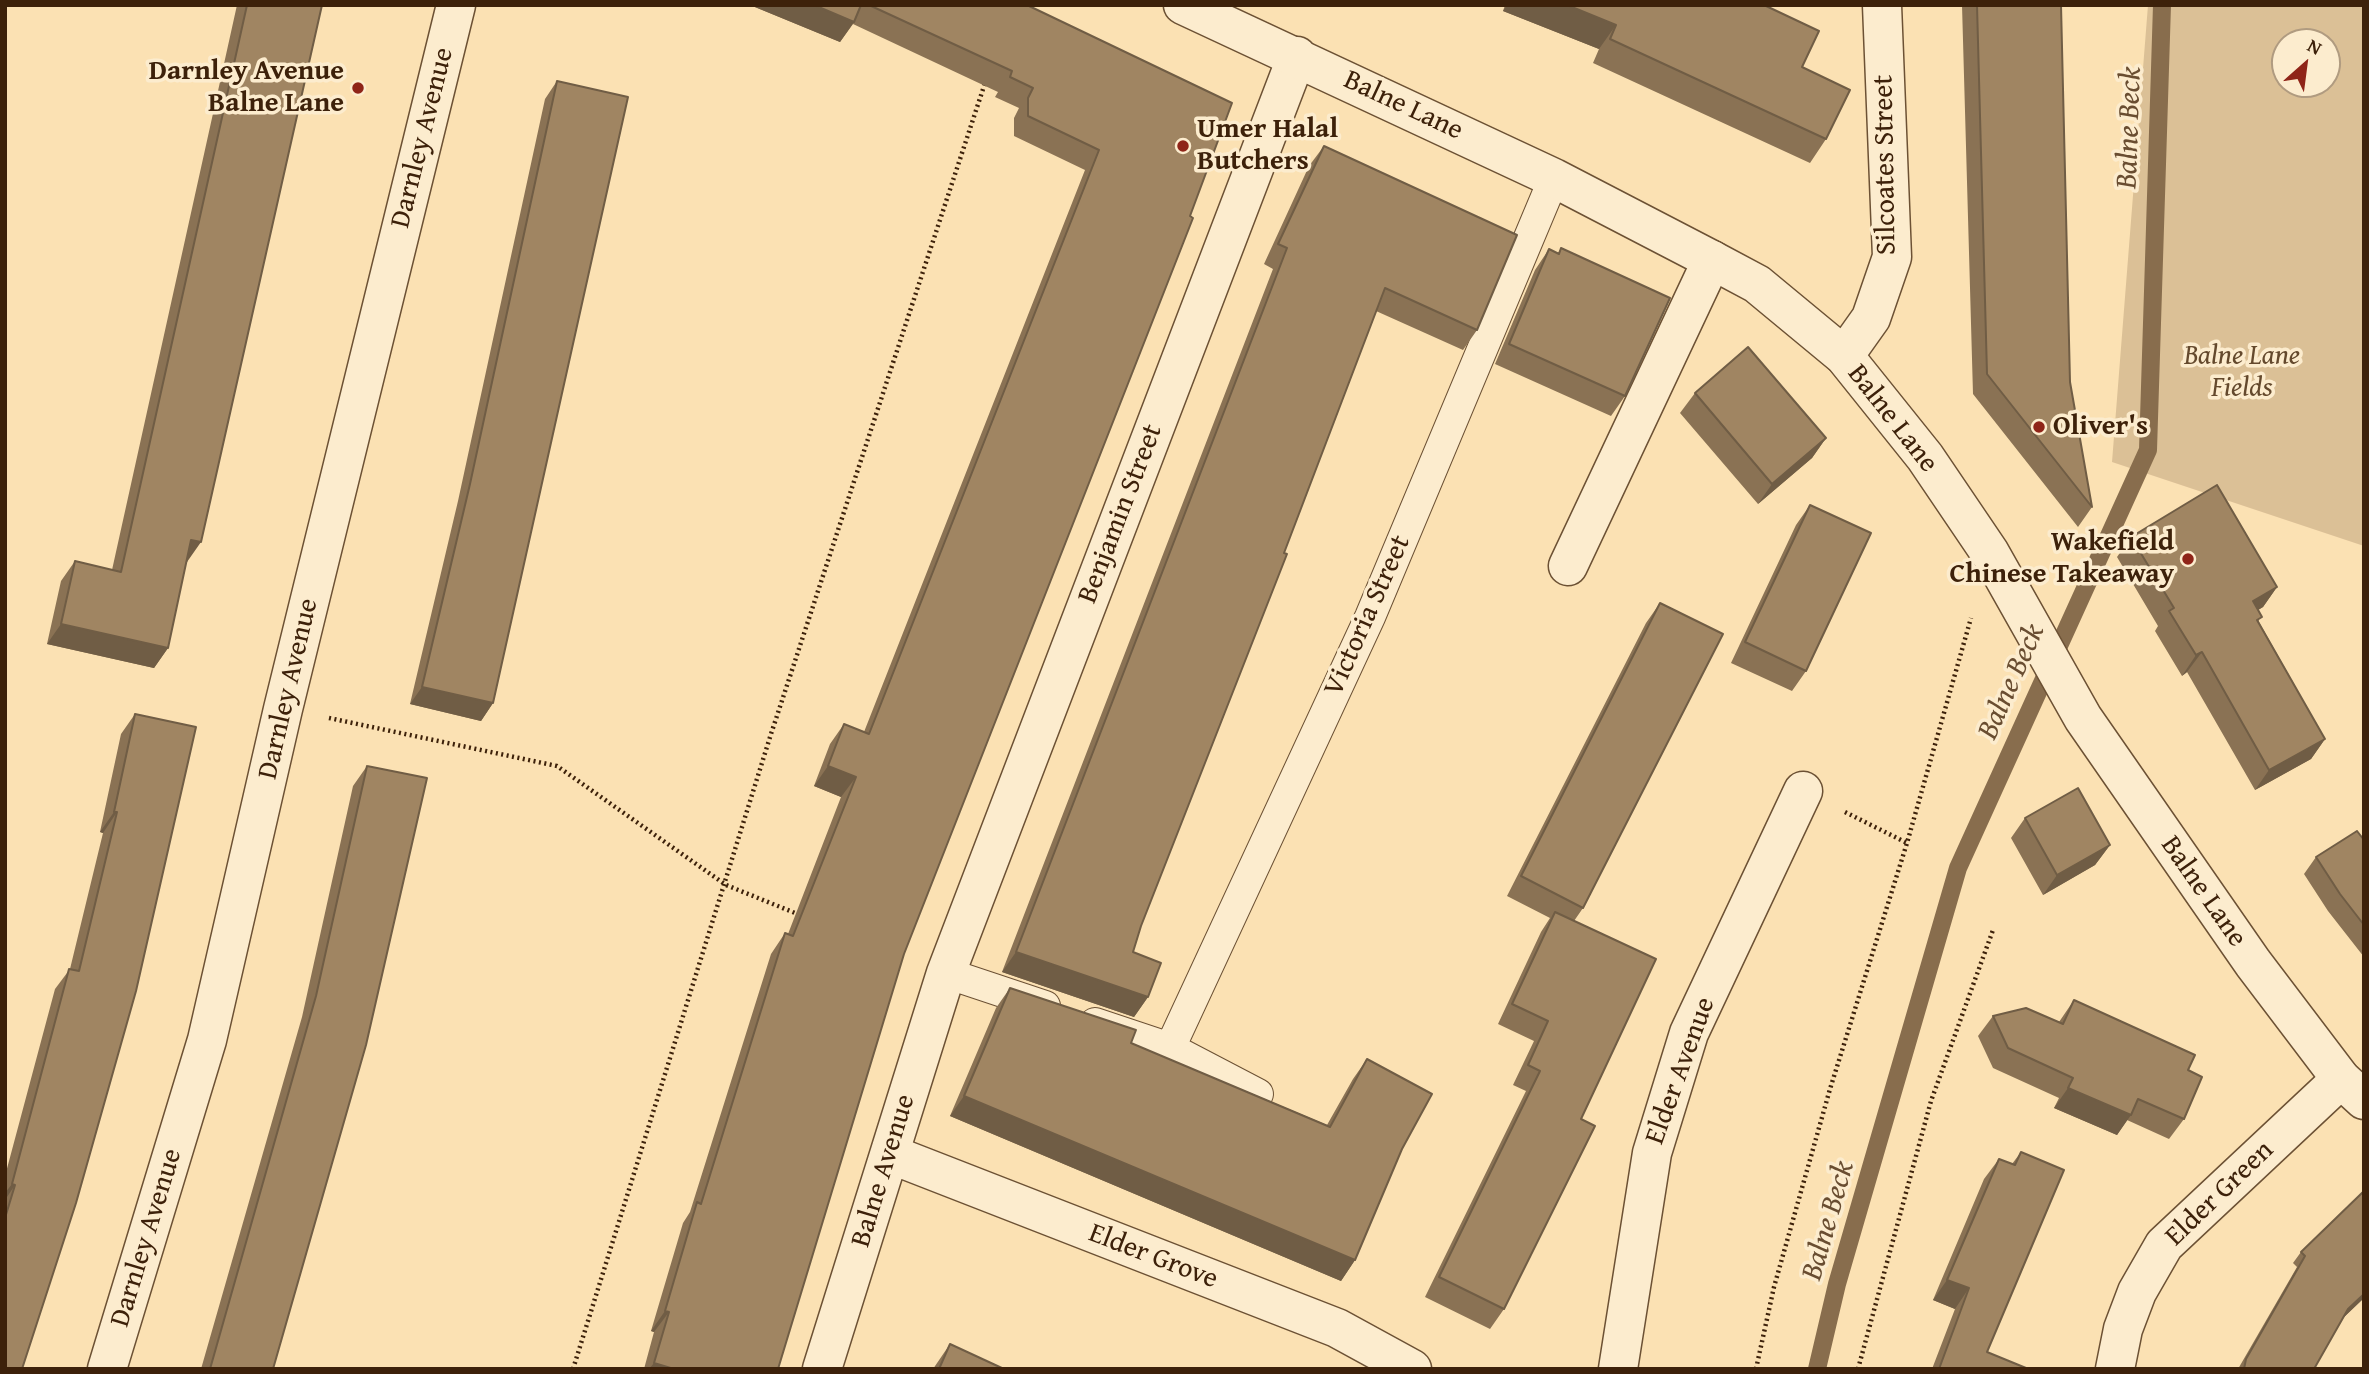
<!DOCTYPE html>
<style>
body{margin:0}
#map{position:relative;width:2369px;height:1374px;overflow:hidden;background:#fbe1b3;font-family:"Gentium Book Plus",serif}
canvas{display:block}
.frame{position:absolute;inset:0;border:7px solid #3d210a;pointer-events:none}
.north{position:absolute;left:2271px;top:28px;width:70px;height:70px;box-sizing:border-box;background:#fcecce;border:2px solid #b09b80;border-radius:50%;rotate:28deg;font-size:19px;font-weight:700;line-height:28px;text-align:center;color:#3d210a}
.north::after{content:'';display:block;margin:auto;width:24px;height:32px;background:#8f2418;clip-path:polygon(50% 0,100% 100%,50% 72%,0 100%)}
</style>
<div id="map">
<canvas width="2369" height="1374"></canvas>
<div class="frame"></div>
<div class="north">N</div>
</div>
<script>
const ctx = document.querySelector('canvas').getContext('2d');
ctx.lineJoin = 'round';
function paint(path, color) { ctx.fillStyle = color; ctx.fill(path, 'evenodd'); }
const poly = rows => new Path2D(rows.map(r => 'M' + r).join(''));
function trace(path, color, width, dash) { ctx.strokeStyle = color; ctx.lineWidth = width; ctx.lineCap = dash ? 'butt' : 'round'; ctx.setLineDash(dash || []); ctx.stroke(path); }
function drawText(font, color, halo, rows, align = 'center') {
  ctx.font = font + ' "Gentium Book Plus",serif'; ctx.lineWidth = 7; ctx.setLineDash([]); ctx.textBaseline = 'middle'; ctx.strokeStyle = halo; ctx.fillStyle = color; for (const [text, x, y, turn = 0] of rows) {
    ctx.save(); ctx.translate(x, y); ctx.rotate((+turn || 0) * Math.PI / 180); ctx.textAlign = isNaN(turn) ? turn : align; if (halo) ctx.strokeText(text, 0, 0); ctx.fillText(text, 0, 0); ctx.restore();
  }
}
paint(poly([
 [2148,5,2364,5,2364,546,2112,462],
 [2285,42,2327,42,2327,84,2285,84]
]), '#dbc096');
trace(poly([
 [1817,1369,1837,1284,1958,868,2148,450,2162,5]
]), '#886d4d', 18);
const service = poly([
 [946,973,1045,1006],
 [1095,1023,1170,1048,1258,1094],
 [1170,1048,1370,617,1554,178]
]);
const minor = poly([
 [1844,356,1871,318,1892,257,1882,5],
 [1568,566,1712,260],
 [890,1154,1337,1328,1412,1369],
 [107,1369,207,1040,283,709,456,5],
 [822,1369,946,973,1297,56],
 [1618,1369,1652,1153,1689,1033,1803,791],
 [2115,1369,2123,1329,2137,1292,2164,1245,2341,1079]
]);
const tertiary = poly([
 [1183,5,1554,178,1712,260,1757,284,1844,356,1925,457,1990,553,2083,718,2253,963,2341,1079,2364,1100]
]);
trace(service, '#6c5134', 32);
trace(minor, '#6c5134', 41);
trace(tertiary, '#6c5134', 41);
trace(poly([
 [329,718,557,766,726,885,800,915],
 [1845,812,1907,843],
 [573,1369,771,734,985,83],
 [1756,1369,1774,1287,1830,1089,1907,843,1971,618],
 [1858,1369,1931,1101,1993,930]
]), '#3d210a', 4.5, [2, 3.5]);
trace(service, '#fcecce', 30);
trace(minor, '#fcecce', 38);
trace(tertiary, '#fcecce', 38);
paint(poly([
 [237,5,322,5,187,562,186,562,168,648,154,668,47,644,61,581,75,561,112,570],
 [750,5,1027,5,1232,103,904,954,778,1369,644,1369,654,1332,651,1331,683,1223,690,1212,771,954,785,933,788,934,841,797,814,786,830,744,844,724,864,732,1085,170,1014,136,1014,118,1019,108,995,97,998,92,853,24,840,42],
 [1505,5,1764,5,1802,67,1826,139,1810,163,1593,63,1599,49,1503,11],
 [1962,5,2061,5,2070,382,2092,507,2078,527,1973,394],
 [557,81,493,703,481,721,410,704,458,501,545,99],
 [1324,146,1477,330,1463,350,1376,311,1141,926,1133,952,1148,997,1134,1017,1002,972,1273,269,1264,264,1309,166],
 [1561,248,1625,396,1611,416,1495,364,1535,270,1549,249,1558,253],
 [1695,393,1826,438,1812,458,1758,504,1680,413],
 [1810,505,1806,671,1792,691,1731,663,1796,525],
 [2131,537,2277,587,2263,607,2258,610,2259,622,2325,739,2311,759,2255,790,2187,672,2182,676,2155,631,2158,626,2117,557],
 [1660,603,1583,908,1574,921,1581,1119,1504,1309,1490,1329,1425,1297,1526,1091,1513,1085,1534,1041,1498,1024,1541,932,1550,918,1507,896,1646,623],
 [135,714,196,727,5,1369,5,1176,55,989,70,969,103,833,100,832,121,734],
 [367,766,273,1369,201,1369,302,1017,353,786],
 [2025,818,2110,845,2095,865,2043,895,2011,838],
 [2364,840,2364,957,2328,911,2304,874,2316,857],
 [1010,988,1131,1043,1327,1125,1353,1079,1367,1059,1402,1149,1355,1260,1341,1281,950,1116,996,1008],
 [2074,1000,2188,1070,2184,1119,2169,1139,2127,1120,2117,1135,2054,1108,2059,1098,1993,1068,1978,1036,1993,1016,2059,1022],
 [2021,1152,1987,1352,2026,1369,1932,1369,1955,1309,1933,1300,1984,1179,1999,1159,2012,1164],
 [2301,1252,2364,1298,2344,1317,2314,1369,2238,1369,2297,1267,2293,1263],
 [950,1344,1004,1369,933,1369]
]), '#8a7254');
paint(poly([
 [750,5,814,5,854,22,840,42],
 [1507,5,1567,5,1616,25,1599,49,1503,11],
 [1826,438,1812,458,1758,504,1772,484],
 [191,540,201,542,187,562,177,560],
 [2277,587,2263,607,2238,622,2253,601],
 [61,624,168,648,154,668,47,644],
 [2202,652,2187,672,2182,676,2196,655],
 [422,687,493,703,481,721,410,704],
 [2325,739,2311,759,2255,790,2269,770],
 [828,766,856,777,841,797,814,786],
 [114,812,117,812,103,833,100,832],
 [2110,845,2095,865,2043,895,2057,875],
 [1016,952,1148,997,1134,1017,1002,972],
 [2068,1088,2131,1115,2117,1135,2054,1108],
 [964,1096,1355,1260,1341,1281,950,1116],
 [12,1184,15,1185,5,1200,5,1193],
 [1947,1280,1969,1288,1955,1309,1933,1300],
 [2364,1294,2364,1298,2341,1320,2348,1309],
 [665,1311,669,1312,654,1332,651,1331],
 [654,1363,674,1369,649,1369]
]), '#705d45');
const building = poly([
 [247,5,322,5,201,542,191,540,168,648,61,624,75,561,121,572,247,5],
 [814,5,861,5,854,22,814,5],
 [869,5,1027,5,1232,103,1190,216,1193,218,904,954,778,1369,674,1369,654,1363,669,1312,665,1311,697,1202,701,1204,785,933,793,936,856,777,828,766,844,724,869,734,1099,150,1028,116,1028,98,1033,88,1010,77,1012,71,869,5],
 [1567,5,1764,5,1819,31,1802,67,1850,90,1826,139,1610,39,1616,25,1567,5],
 [1977,5,2061,5,2070,382,2092,507,1987,374,1977,5],
 [557,81,628,97,493,703,422,687,470,484,557,81],
 [1324,146,1517,235,1477,330,1385,288,1284,553,1287,554,1141,926,1133,952,1161,963,1148,997,1016,952,1287,248,1278,244,1324,146],
 [1561,248,1670,298,1625,396,1509,344,1549,249,1559,254,1561,248],
 [1748,347,1826,438,1772,484,1695,393,1748,347],
 [2217,485,2277,587,2253,601,2262,617,2257,620,2325,739,2269,770,2202,652,2196,655,2169,611,2174,608,2131,537,2217,485],
 [1810,505,1871,533,1806,671,1745,642,1810,505],
 [1660,603,1723,634,1583,908,1521,876,1660,603],
 [135,714,196,727,136,991,76,1203,22,1369,5,1369,5,1218,15,1185,12,1184,69,969,79,971,117,812,114,812,135,714],
 [367,766,427,778,366,1045,273,1369,210,1369,316,996,367,766],
 [2078,788,2110,845,2057,875,2025,818,2078,788],
 [2357,831,2364,840,2364,925,2340,894,2316,857,2357,831],
 [1555,912,1656,959,1581,1119,1595,1126,1504,1309,1439,1277,1540,1071,1528,1065,1548,1021,1512,1004,1555,912],
 [1010,988,1136,1030,1131,1043,1330,1127,1367,1059,1432,1094,1402,1149,1355,1260,964,1096,1010,988],
 [2074,1000,2195,1055,2188,1070,2202,1077,2184,1119,2138,1099,2131,1115,2068,1088,2073,1078,2008,1048,1993,1016,2026,1008,2063,1024,2074,1000],
 [2021,1152,2064,1170,1987,1352,2026,1368,1939,1369,1969,1288,1947,1280,1999,1159,2015,1165,2021,1152],
 [2364,1191,2364,1294,2348,1309,2314,1369,2244,1369,2246,1359,2305,1256,2301,1252,2364,1191],
 [950,1344,1004,1369,939,1369,950,1344]
]);
paint(building, '#a08562');
trace(building, '#705d45', 2);
for (const [x, y, r, color] of [
 [358,88,7,"#8f2418"],
 [1183,146,7,"#8f2418"],
 [2039,427,7,"#8f2418"],
 [2188,559,7,"#8f2418"]
]) { const dot = new Path2D(); dot.arc(x, y, r, 0, 2 * Math.PI); ctx.fillStyle = color; ctx.fill(dot); trace(dot, '#fcecce', 2.5); }
drawText('bold 28px', '#3d210a', '#fcecce', [
 ["Darnley Avenue",344,72],
 ["Balne Lane",344,104],
 ["Umer Halal",1197,130,"left"],
 ["Butchers",1197,162,"left"],
 ["Oliver's",2053,427,"left"],
 ["Wakefield",2174,543],
 ["Chinese Takeaway",2174,575]
], 'right');
drawText('28px', '#3d210a', '#fcecce', [
 ["Balne Lane",1403,106,25],
 ["Darnley Avenue",423,138,-76],
 ["Silcoates Street",1886,165,-91],
 ["Balne Lane",1892,419,52],
 ["Benjamin Street",1121,514,-69],
 ["Victoria Street",1368,616,-66],
 ["Darnley Avenue",289,689,-77],
 ["Balne Lane",2203,892,55],
 ["Elder Avenue",1681,1071,-70],
 ["Balne Avenue",884,1171,-73],
 ["Elder Green",2220,1194,-44],
 ["Darnley Avenue",147,1238,-73],
 ["Elder Grove",1153,1257,21]
]);
drawText('italic 28px', '#64492d', '#fcecce', [
 ["Balne Lane",2242,357],
 ["Fields",2242,389]
]);
drawText('italic 30px', '#694d31', '#fcecce', [
 ["Balne Beck",2130,128,-88],
 ["Balne Beck",2012,682,-66],
 ["Balne Beck",1829,1221,-74]
]);
</script>
